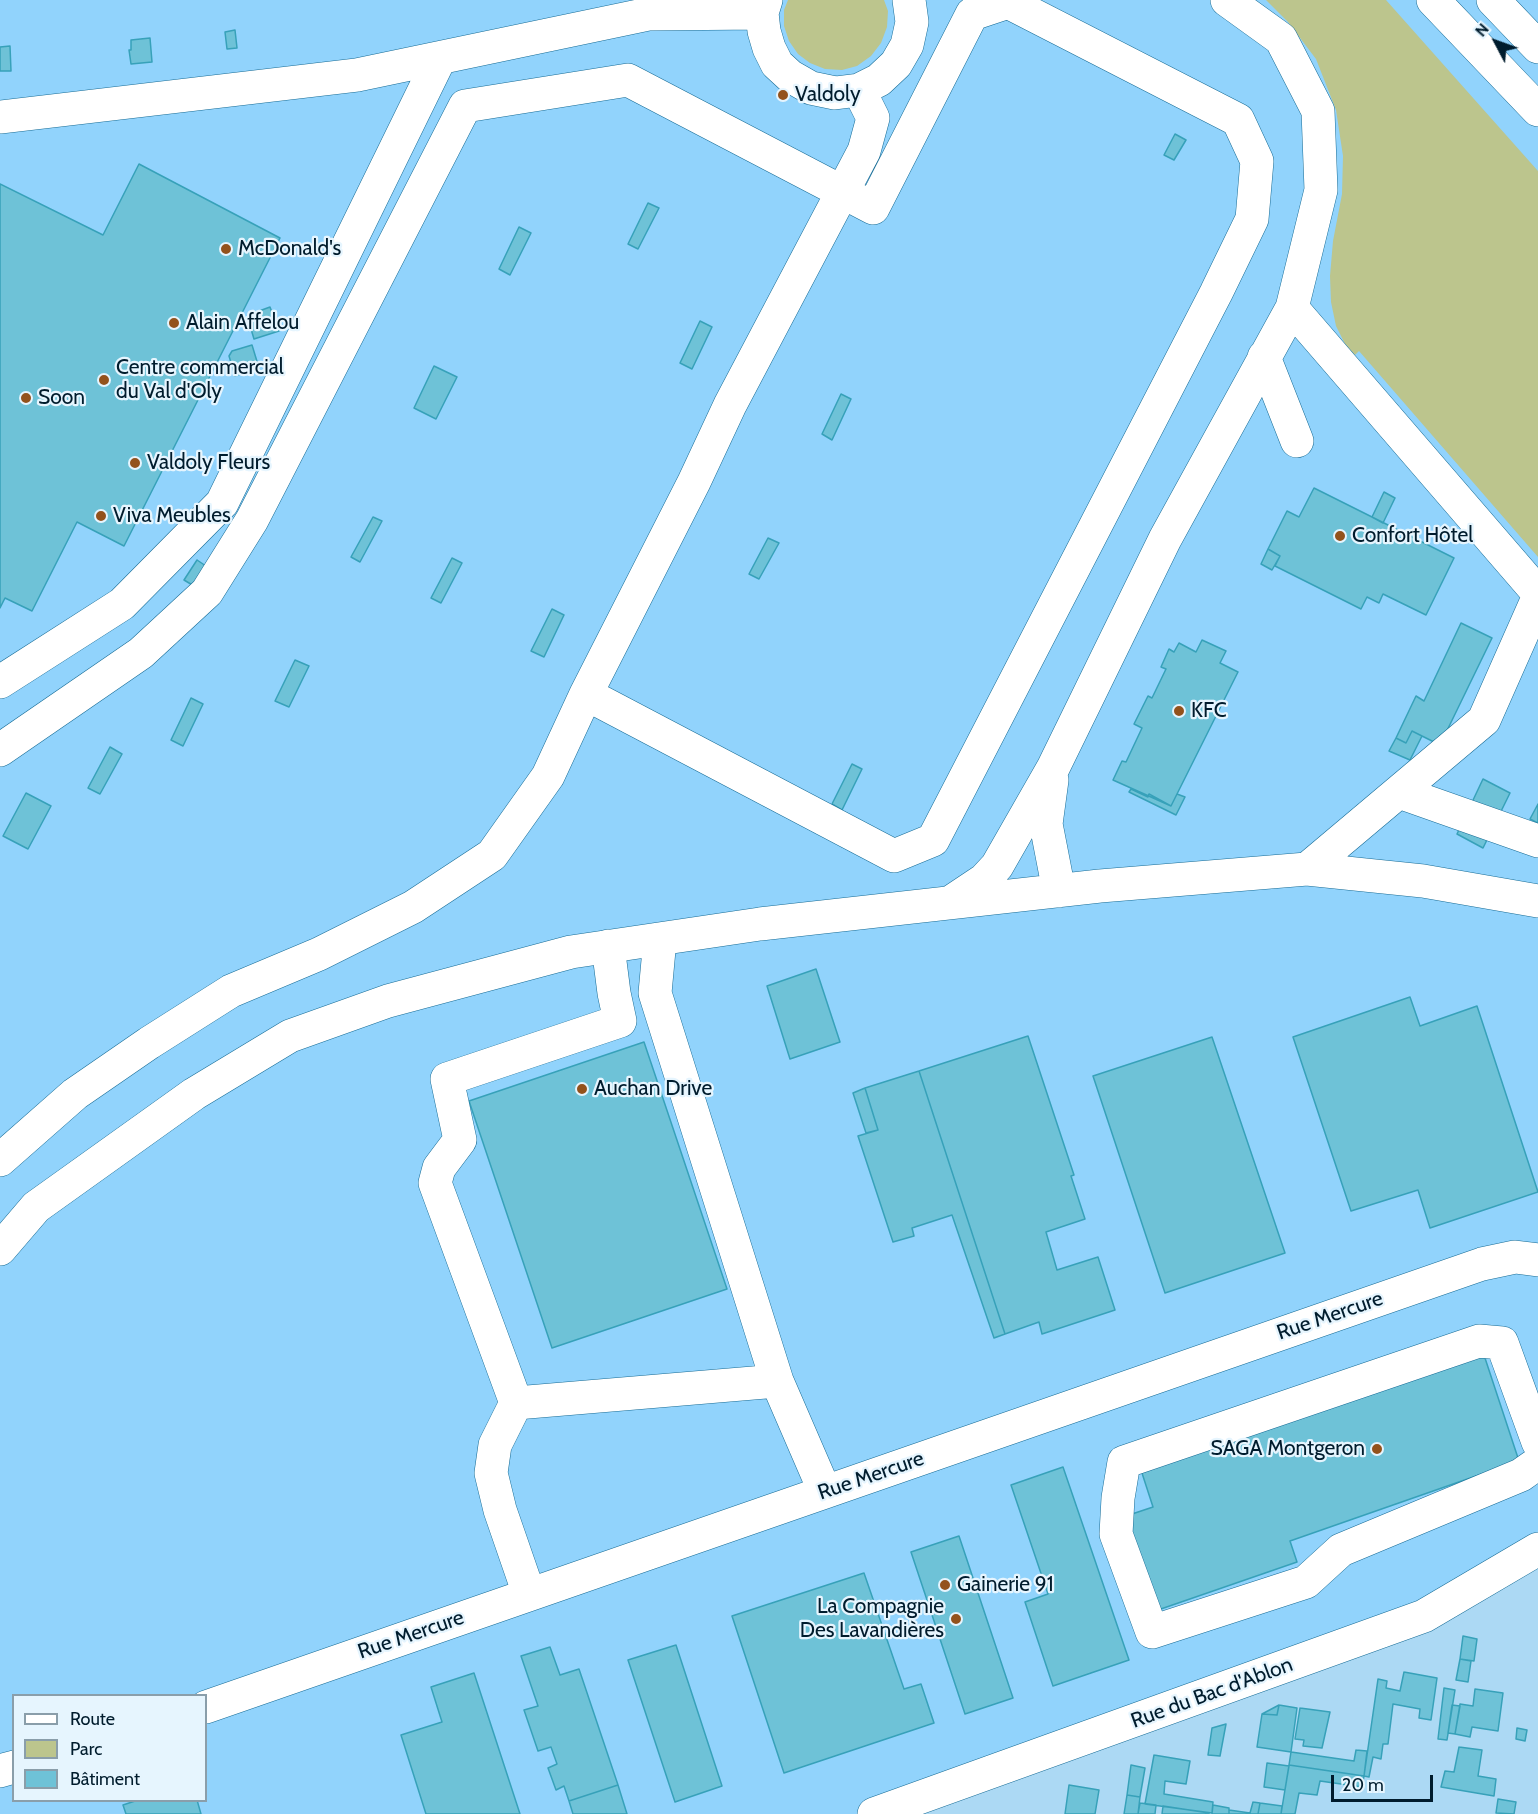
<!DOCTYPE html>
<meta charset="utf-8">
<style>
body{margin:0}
#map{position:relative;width:1538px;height:1814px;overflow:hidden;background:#acd9f4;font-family:Cabin,sans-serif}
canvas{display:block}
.legend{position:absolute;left:12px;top:1694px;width:195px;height:108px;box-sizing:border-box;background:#e6f5fe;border:2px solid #8a9eaa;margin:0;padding:8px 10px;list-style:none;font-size:18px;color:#001c2d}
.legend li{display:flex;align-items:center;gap:12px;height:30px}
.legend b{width:30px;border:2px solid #8a9eaa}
.north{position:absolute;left:1466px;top:12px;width:60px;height:60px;-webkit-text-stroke:4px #e6f5fe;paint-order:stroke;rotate:311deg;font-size:16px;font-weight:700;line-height:24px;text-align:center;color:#001c2d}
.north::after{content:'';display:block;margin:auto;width:21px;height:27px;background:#001c2d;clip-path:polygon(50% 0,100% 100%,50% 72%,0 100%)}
.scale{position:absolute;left:1331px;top:1775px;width:102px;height:27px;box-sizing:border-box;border:3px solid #001c2d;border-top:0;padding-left:8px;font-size:18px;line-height:21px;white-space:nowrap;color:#001c2d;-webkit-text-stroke:4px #e6f5fe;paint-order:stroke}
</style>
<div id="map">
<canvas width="1538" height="1814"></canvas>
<ul class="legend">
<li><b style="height:8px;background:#fff"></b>Route</li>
<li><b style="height:16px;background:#bcc58d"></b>Parc</li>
<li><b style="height:16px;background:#6ec2d7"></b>Bâtiment</li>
</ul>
<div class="north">N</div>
<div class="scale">20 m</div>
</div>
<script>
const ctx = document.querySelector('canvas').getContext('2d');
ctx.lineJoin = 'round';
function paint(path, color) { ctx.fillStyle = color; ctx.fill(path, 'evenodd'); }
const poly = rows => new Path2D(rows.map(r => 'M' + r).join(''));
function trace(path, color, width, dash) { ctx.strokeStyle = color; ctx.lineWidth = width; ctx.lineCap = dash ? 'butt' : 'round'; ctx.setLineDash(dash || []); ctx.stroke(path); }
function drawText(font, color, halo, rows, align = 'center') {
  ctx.font = font + ' Cabin,sans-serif'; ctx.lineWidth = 4.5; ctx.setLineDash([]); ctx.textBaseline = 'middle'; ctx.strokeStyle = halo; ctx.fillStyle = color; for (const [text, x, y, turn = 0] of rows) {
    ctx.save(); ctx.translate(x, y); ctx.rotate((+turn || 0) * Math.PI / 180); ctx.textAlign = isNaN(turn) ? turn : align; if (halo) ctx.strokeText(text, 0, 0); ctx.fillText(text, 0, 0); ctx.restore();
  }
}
paint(poly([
 [0,0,1538,0,1538,1546,1428,1610,858,1814,0,1814],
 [14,1696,206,1696,206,1800,14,1800]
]), '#91d3fc');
paint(poly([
 [788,0,884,0,888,11,887,27,881,43,871,56,857,66,842,70,825,69,810,63,798,54,789,41,784,26,784,10],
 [1266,0,1386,0,1538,171,1538,557,1359,351,1355,355,1345,344,1336,326,1331,302,1330,276,1333,241,1342,194,1343,156,1336,110,1316,59,1288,22]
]), '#bcc58d');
const building = poly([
 [235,30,237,48,227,49,225,32,235,30],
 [150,38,152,62,131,64,129,50,131,50,131,40,150,38],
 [10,46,11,71,0,71,0,47,10,46],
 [1175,134,1186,140,1174,160,1164,155,1175,134],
 [139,164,280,238,124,546,77,522,32,611,5,598,0,608,0,184,103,235,139,164],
 [648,203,659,208,638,249,628,244,648,203],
 [519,227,531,233,510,275,499,269,519,227],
 [270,307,279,331,254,339,248,319,251,314,270,307],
 [700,321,712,327,692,369,680,363,700,321],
 [252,345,259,368,235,376,229,356,232,351,252,345],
 [434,366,457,377,436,419,414,408,434,366],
 [841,394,851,399,832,440,822,434,841,394],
 [1314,488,1398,530,1396,536,1408,542,1410,536,1454,558,1426,615,1383,594,1379,603,1367,597,1361,609,1275,566,1280,556,1268,549,1287,511,1299,517,1314,488],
 [1384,492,1395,498,1383,523,1372,517,1384,492],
 [373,517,382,521,360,562,351,557,373,517],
 [768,538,779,543,759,579,749,574,768,538],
 [1268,549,1280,556,1272,570,1261,564,1268,549],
 [452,558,462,563,441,603,431,598,452,558],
 [197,560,206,566,194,586,184,580,197,560],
 [552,609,564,615,544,657,531,651,552,609],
 [1461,623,1492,638,1440,745,1412,731,1406,743,1396,738,1416,696,1424,701,1461,623],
 [1202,640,1226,651,1220,663,1238,672,1171,806,1113,780,1122,761,1126,762,1142,728,1134,724,1148,696,1152,698,1166,669,1161,667,1169,649,1174,652,1179,643,1196,652,1202,640],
 [295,660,309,666,289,707,275,701,295,660],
 [191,698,203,704,183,746,171,740,191,698],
 [1412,731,1422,736,1410,760,1389,751,1396,738,1406,743,1412,731],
 [110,747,122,754,100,794,88,788,110,747],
 [852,764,862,769,842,810,832,804,852,764],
 [1483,779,1510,793,1483,848,1457,834,1483,779],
 [1131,789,1148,797,1149,794,1171,806,1177,794,1185,797,1176,815,1129,792,1131,789],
 [26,793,51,806,28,849,3,836,26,793],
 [1538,804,1538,823,1530,819,1538,804],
 [816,969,840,1042,790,1059,767,986,816,969],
 [1410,997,1420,1026,1477,1006,1538,1192,1430,1228,1418,1190,1351,1211,1293,1037,1410,997],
 [1028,1036,1074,1175,1071,1176,1085,1219,1046,1232,1057,1270,1098,1257,1115,1310,1042,1334,1039,1322,1005,1334,919,1071,1028,1036],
 [1212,1037,1285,1253,1165,1293,1093,1076,1212,1037],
 [644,1042,727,1289,552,1348,469,1101,644,1042],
 [919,1071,1005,1334,994,1338,952,1215,912,1228,914,1236,893,1242,858,1136,878,1130,865,1088,919,1071],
 [865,1088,878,1130,866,1133,853,1093,865,1088],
 [1483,1352,1519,1461,1290,1541,1297,1562,1158,1610,1126,1516,1153,1507,1141,1470,1483,1352],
 [1063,1467,1129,1660,1053,1686,1025,1602,1048,1594,1011,1485,1063,1467],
 [959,1536,1013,1698,965,1714,911,1552,959,1536],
 [864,1573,904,1689,921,1684,934,1723,784,1773,732,1616,864,1573],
 [1463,1636,1477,1639,1474,1661,1460,1659,1463,1636],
 [676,1645,722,1786,675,1802,628,1660,676,1645],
 [550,1647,560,1675,579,1669,618,1785,569,1801,564,1786,556,1790,548,1768,557,1764,551,1747,538,1751,524,1710,538,1706,521,1656,550,1647],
 [1460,1659,1471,1661,1468,1682,1456,1680,1460,1659],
 [1404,1672,1437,1678,1431,1720,1419,1718,1420,1709,1393,1704,1388,1744,1383,1744,1381,1759,1373,1757,1369,1777,1364,1776,1378,1679,1387,1681,1386,1688,1400,1691,1404,1672],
 [474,1673,520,1814,426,1814,401,1735,442,1722,431,1687,474,1673],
 [1444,1688,1455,1690,1447,1740,1438,1739,1444,1688],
 [1475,1689,1503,1693,1498,1731,1472,1727,1470,1737,1455,1734,1460,1704,1473,1706,1475,1689],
 [1279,1705,1277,1715,1262,1714,1279,1705],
 [1279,1705,1297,1708,1291,1752,1257,1747,1262,1714,1277,1715,1279,1705],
 [1452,1705,1460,1706,1455,1734,1448,1733,1452,1705],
 [1300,1708,1330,1712,1322,1748,1303,1746,1304,1740,1295,1739,1300,1708],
 [1226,1724,1220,1756,1208,1755,1212,1728,1226,1724],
 [1517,1728,1527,1730,1525,1741,1516,1739,1517,1728],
 [1459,1747,1482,1750,1478,1776,1496,1779,1494,1796,1441,1787,1445,1771,1454,1772,1459,1747],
 [1356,1750,1367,1751,1364,1776,1289,1765,1291,1752,1354,1761,1356,1750],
 [1154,1755,1190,1761,1186,1784,1165,1781,1164,1794,1213,1802,1212,1813,1145,1804,1154,1755],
 [1267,1763,1289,1766,1285,1790,1264,1787,1267,1763],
 [1131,1765,1145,1768,1140,1797,1127,1795,1131,1765],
 [1289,1765,1364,1776,1362,1787,1320,1781,1317,1795,1299,1793,1295,1814,1281,1814,1289,1765],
 [618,1785,627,1814,573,1814,569,1801,618,1785],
 [1069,1785,1099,1790,1095,1814,1065,1814,1069,1785],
 [1127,1795,1140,1797,1138,1814,1124,1814,1127,1795],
 [1498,1799,1516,1802,1514,1814,1496,1813,1498,1799],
 [138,1800,197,1800,201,1814,126,1814,123,1805,138,1800],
 [1253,1802,1260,1803,1258,1814,1229,1814,1229,1810,1250,1813,1253,1802],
 [1140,1803,1156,1805,1155,1814,1138,1814,1140,1803],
 [1260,1803,1282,1806,1281,1814,1258,1814,1260,1803],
 [1213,1805,1229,1808,1229,1814,1212,1814,1213,1805],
 [1163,1806,1209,1813,1209,1814,1162,1814,1163,1806]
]);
paint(building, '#6ec2d7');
trace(building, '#37a1b9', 1.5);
const minor = poly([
 [766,0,762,13,764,31,769,48,777,64,790,76,811,88,835,93,859,90,879,80,896,64,907,45,912,22,909,0],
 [0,117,357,75,648,14,762,13],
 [1292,308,1538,593],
 [1264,357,1297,441],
 [0,682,122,604,222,503,440,58],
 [0,750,141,653,207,592,252,520,465,106,628,80,873,208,972,14,1008,2,1238,120,1257,161,1252,219,1216,293,933,840,894,856,586,694],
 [1052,780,1046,824,1059,891],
 [1399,792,1538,841],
 [1307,869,1484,720,1538,598],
 [951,902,984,880,997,866,1053,768,1165,539,1292,308,1321,190,1318,111,1281,39,1227,0],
 [0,1160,75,1094,149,1043,231,991,319,954,413,907,492,855,548,776,586,694,694,482,730,405,864,151,873,118,859,90],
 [0,1249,36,1207,194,1094,290,1036,388,1001,571,952,760,924,1100,886,1307,869,1423,881,1538,901],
 [777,1381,825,1492],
 [516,1403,777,1381,655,993,660,939],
 [1538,1442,1502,1343,1479,1341,1124,1462,1118,1498,1116,1534,1152,1632,1306,1582,1341,1550,1521,1475,1538,1463],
 [529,1594,500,1510,491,1473,495,1445,516,1403,435,1183,439,1168,460,1140,447,1079,620,1021,614,993,608,946],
 [206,1707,1482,1264,1515,1257,1538,1260],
 [0,1771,14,1767],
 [874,1814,1424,1616,1538,1549]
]);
const major = poly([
 [1433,0,1538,110],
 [1493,0,1538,47]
]);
trace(minor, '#176c96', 34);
trace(major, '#176c96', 34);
trace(minor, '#fff', 33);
trace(major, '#fff', 33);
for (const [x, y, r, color] of [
 [783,95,6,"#93521c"],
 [226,249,6,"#93521c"],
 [174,323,6,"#93521c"],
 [104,380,6,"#93521c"],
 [26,398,6,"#93521c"],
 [135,463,6,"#93521c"],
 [101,516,6,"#93521c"],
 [1340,536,6,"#93521c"],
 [1179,711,6,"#93521c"],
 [582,1089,6,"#93521c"],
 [1377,1449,6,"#93521c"],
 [945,1585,6,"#93521c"],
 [956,1619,6,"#93521c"]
]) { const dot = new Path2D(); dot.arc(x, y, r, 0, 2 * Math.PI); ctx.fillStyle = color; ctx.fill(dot); trace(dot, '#e6f5fe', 2); }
drawText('21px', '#001c2d', '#e6f5fe', [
 ["Valdoly",795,95],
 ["McDonald's",238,249],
 ["Alain Affelou",186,323],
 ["Centre commercial",116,368],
 ["du Val d'Oly",116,392],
 ["Soon",38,398],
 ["Valdoly Fleurs",147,463],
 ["Viva Meubles",113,516],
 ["Confort Hôtel",1352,536],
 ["KFC",1191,711],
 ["Auchan Drive",594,1089],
 ["SAGA Montgeron",1365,1449,"right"],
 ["Gainerie 91",957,1585],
 ["La Compagnie",944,1607,"right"],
 ["Des Lavandières",944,1631,"right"]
], 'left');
drawText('21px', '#001c2d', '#e6f5fe', [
 ["Rue Mercure",1330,1316,-19],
 ["Rue Mercure",871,1476,-19],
 ["Rue Mercure",411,1635,-19],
 ["Rue du Bac d'Ablon",1212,1693,-20]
]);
</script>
